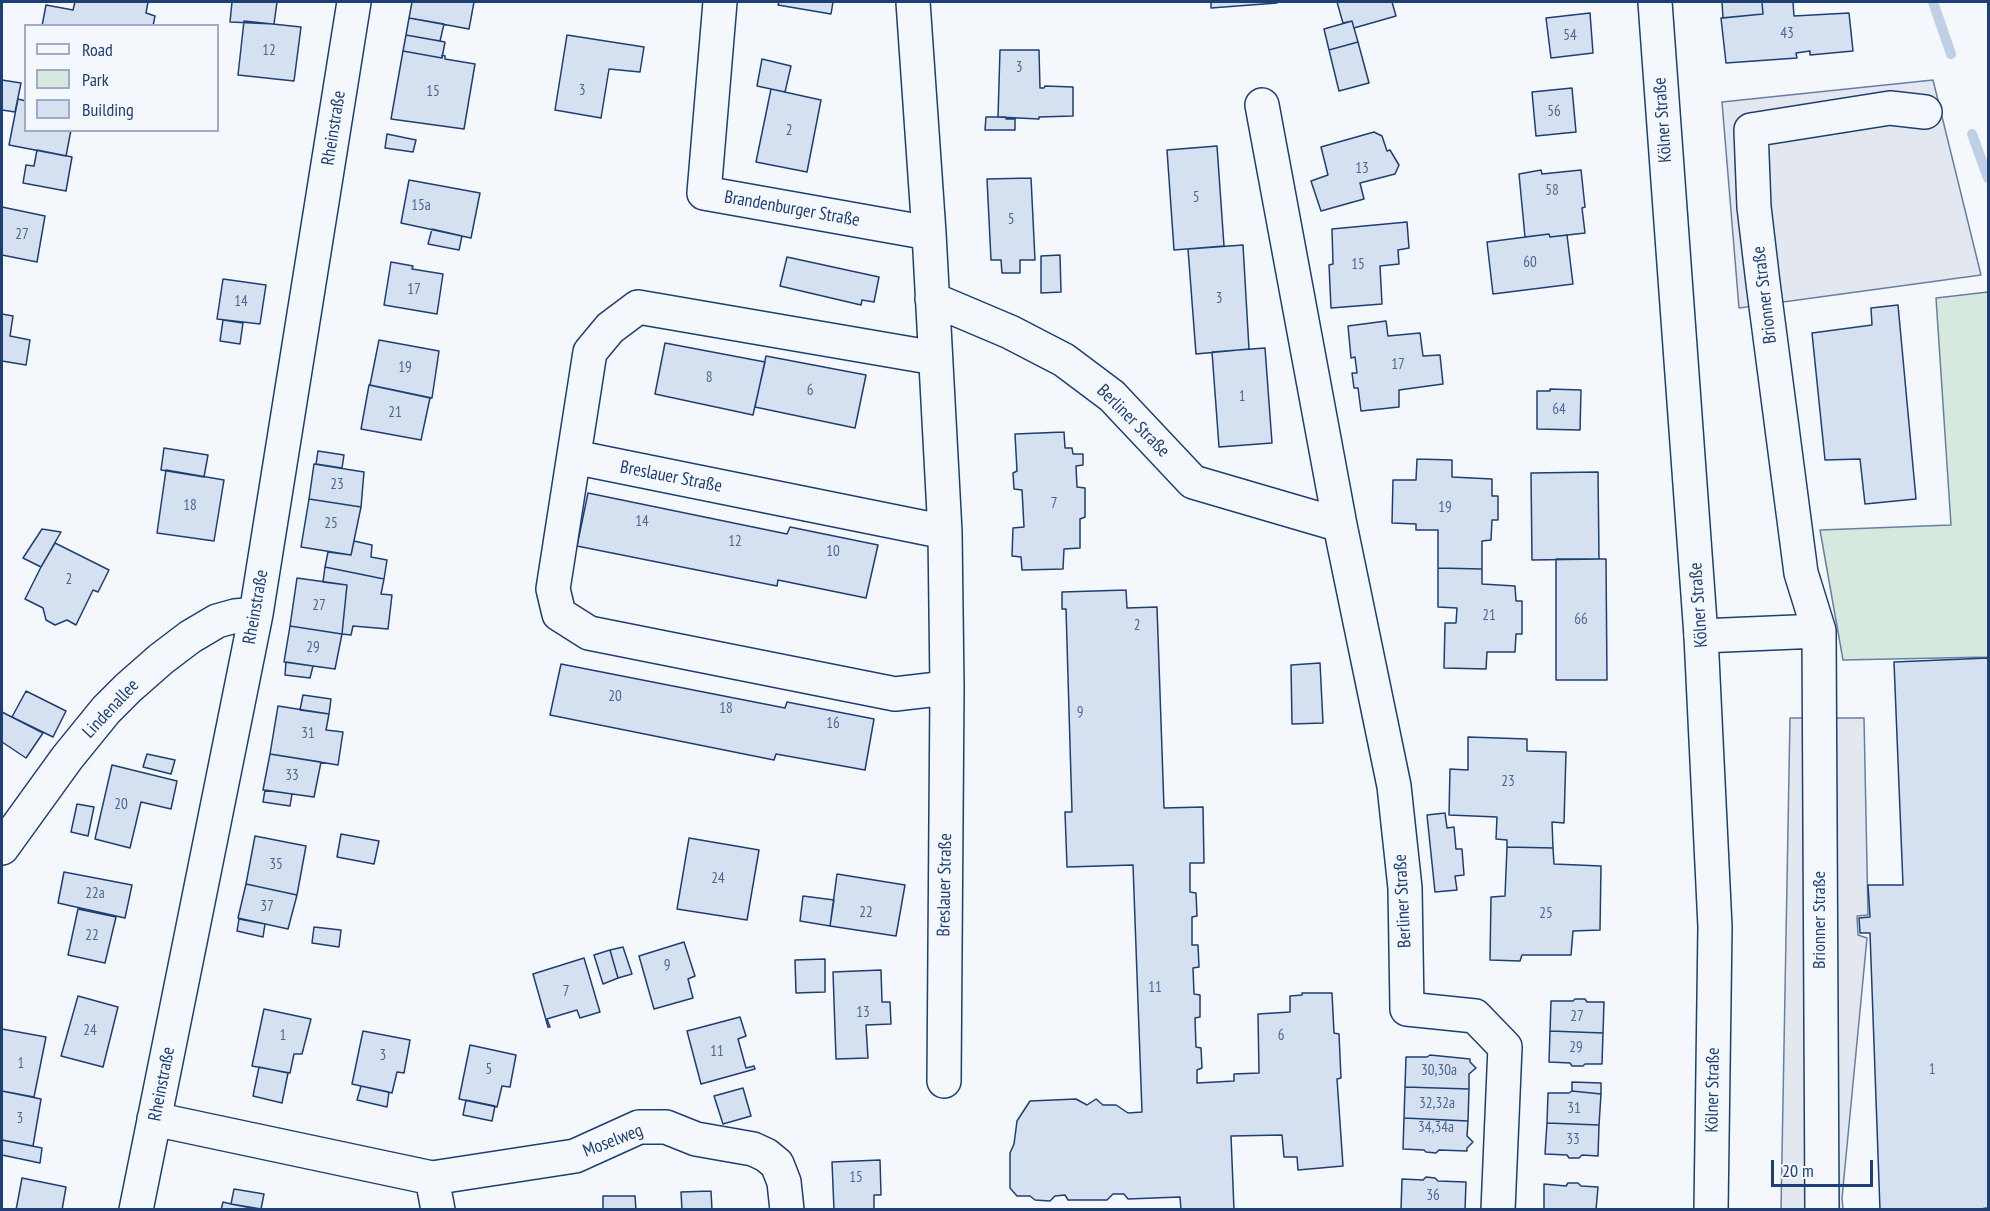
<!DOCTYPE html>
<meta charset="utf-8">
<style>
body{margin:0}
#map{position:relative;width:1990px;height:1211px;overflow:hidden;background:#f4f7fb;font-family:"PT Sans Narrow",sans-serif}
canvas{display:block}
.frame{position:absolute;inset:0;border:3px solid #1d3f73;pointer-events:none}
.legend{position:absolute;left:24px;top:24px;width:195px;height:108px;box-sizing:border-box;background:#f4f7fb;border:2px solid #9eadc5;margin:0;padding:8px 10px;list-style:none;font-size:18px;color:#1d3f73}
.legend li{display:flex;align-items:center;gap:12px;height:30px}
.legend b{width:30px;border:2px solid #9eadc5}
.scale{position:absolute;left:1771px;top:1160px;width:102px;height:27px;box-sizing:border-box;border:3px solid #1d3f73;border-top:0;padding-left:8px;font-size:18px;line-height:21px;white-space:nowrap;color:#1d3f73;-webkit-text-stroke:4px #f4f7fb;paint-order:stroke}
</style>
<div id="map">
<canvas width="1990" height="1211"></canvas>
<div class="frame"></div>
<ul class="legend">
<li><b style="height:8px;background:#f4f7fb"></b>Road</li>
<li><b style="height:16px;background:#d7e8df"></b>Park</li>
<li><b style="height:16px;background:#d5e0f0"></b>Building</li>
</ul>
<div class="scale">20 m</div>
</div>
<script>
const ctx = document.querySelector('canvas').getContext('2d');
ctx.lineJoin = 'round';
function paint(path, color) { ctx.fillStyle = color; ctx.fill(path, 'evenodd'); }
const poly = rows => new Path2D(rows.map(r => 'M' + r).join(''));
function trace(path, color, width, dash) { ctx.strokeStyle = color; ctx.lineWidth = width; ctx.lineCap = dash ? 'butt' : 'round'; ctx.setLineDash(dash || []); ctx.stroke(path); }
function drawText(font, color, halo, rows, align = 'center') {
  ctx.font = font + ' "PT Sans Narrow",sans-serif'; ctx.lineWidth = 4.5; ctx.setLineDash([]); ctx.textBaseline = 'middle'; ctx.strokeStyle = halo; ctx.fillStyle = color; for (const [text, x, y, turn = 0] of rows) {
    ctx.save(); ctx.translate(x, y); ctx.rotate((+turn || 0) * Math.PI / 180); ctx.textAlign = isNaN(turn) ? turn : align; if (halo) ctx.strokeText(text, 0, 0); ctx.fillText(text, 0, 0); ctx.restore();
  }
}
const green = poly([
 [1988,292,1988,657,1843,660,1820,530,1951,525,1936,298,1988,292]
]);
paint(green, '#d7e8df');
trace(green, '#687fa3', 1.5);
const parking = poly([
 [1933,80,1981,275,1739,308,1722,102,1933,80],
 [1790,718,1864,718,1868,915,1857,916,1858,935,1867,938,1842,1198,1843,1209,1781,1210,1790,718]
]);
paint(parking, '#e3e8f0');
trace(parking, '#687fa3', 1.5);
trace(poly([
 [1933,2,1951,54],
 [1972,134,1988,178]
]), '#bed0e5', 10);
const building = poly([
 [75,2,148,2,146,13,155,16,153,26,42,26,46,5,73,10,75,2],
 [232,2,277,2,274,24,230,22,232,2],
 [412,2,474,2,469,29,409,18,412,2],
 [779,2,833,2,831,14,778,5,779,2],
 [1211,2,1277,2,1277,3,1211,8,1211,2],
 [1337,2,1392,2,1396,16,1354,28,1352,21,1343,23,1337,2],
 [1722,2,1762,2,1763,14,1723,18,1722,2],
 [1762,2,1793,2,1794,16,1849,13,1853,51,1810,55,1810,51,1796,53,1797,58,1726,63,1721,18,1763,14,1762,2],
 [1590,13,1593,53,1551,58,1546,18,1590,13],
 [409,18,444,24,440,41,406,35,409,18],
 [244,21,301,27,294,81,238,75,244,21],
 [1352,21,1358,42,1329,50,1324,29,1352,21],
 [406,35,445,42,442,58,403,51,406,35],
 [567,35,644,47,640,72,609,69,601,118,555,110,567,35],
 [1358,42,1369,83,1339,91,1329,50,1358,42],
 [1000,50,1039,50,1040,88,1044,88,1045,86,1073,87,1073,116,1039,117,1039,119,998,117,1000,50],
 [403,51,442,58,442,55,445,56,445,59,475,64,464,129,391,119,403,51],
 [762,59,791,66,785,92,757,86,762,59],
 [2,80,21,83,15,112,2,110,2,80],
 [1572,88,1576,132,1536,136,1532,92,1572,88],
 [771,89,821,100,807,172,756,162,771,89],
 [18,99,26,101,26,130,71,130,66,156,9,145,18,99],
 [986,117,1006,117,1006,119,1015,119,1015,130,985,130,986,117],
 [1374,132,1382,136,1387,151,1390,150,1399,165,1395,174,1360,183,1364,199,1321,211,1311,181,1328,175,1321,147,1374,132],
 [387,134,416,140,413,152,385,148,387,134],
 [1217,146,1224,246,1174,250,1167,150,1217,146],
 [37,150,72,157,66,191,23,183,26,165,34,166,37,150],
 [1541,170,1542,174,1581,170,1585,207,1582,208,1585,233,1550,237,1549,234,1525,237,1519,174,1541,170],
 [1031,178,1035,260,1020,260,1020,273,1002,273,1001,260,991,260,987,179,1031,178],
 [409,180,480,193,471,238,401,223,409,180],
 [2,207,45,216,37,262,2,255,2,207],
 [1407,222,1409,248,1398,250,1399,264,1380,266,1382,304,1331,308,1329,265,1333,264,1332,229,1407,222],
 [432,229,462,236,459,250,428,244,432,229],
 [1549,234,1550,237,1567,235,1573,284,1493,294,1487,242,1549,234],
 [1243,245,1249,349,1196,354,1188,249,1243,245],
 [1060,255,1061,292,1041,293,1041,256,1060,255],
 [787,257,879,277,874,302,862,300,861,305,780,286,787,257],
 [391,262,413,266,412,269,443,274,437,314,384,305,391,262],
 [223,279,266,285,260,324,217,319,223,279],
 [1898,305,1916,499,1865,504,1860,459,1825,460,1812,333,1872,325,1871,308,1898,305],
 [2,314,13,316,10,336,30,340,26,365,2,361,2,314],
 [223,320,243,323,240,344,220,341,223,320],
 [1386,321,1388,336,1420,333,1423,356,1440,355,1443,384,1399,390,1399,407,1361,411,1358,388,1354,388,1352,373,1357,373,1355,357,1351,358,1348,326,1386,321],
 [379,340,439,351,432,398,370,385,379,340],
 [665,343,765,362,753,415,655,394,665,343],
 [1265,348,1272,443,1219,447,1212,352,1265,348],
 [766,356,866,375,855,428,755,407,766,356],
 [369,385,430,398,421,440,361,429,369,385],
 [1550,389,1581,390,1580,430,1537,429,1537,391,1550,391,1550,389],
 [1064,432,1065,448,1072,448,1073,454,1083,454,1083,465,1076,466,1077,487,1085,488,1085,517,1080,519,1080,548,1064,549,1063,569,1022,570,1021,557,1012,556,1013,528,1024,527,1022,490,1014,489,1013,473,1017,471,1015,434,1064,432],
 [164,448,208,455,204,477,161,470,164,448],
 [318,451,344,455,342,468,316,464,318,451],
 [1417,459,1452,460,1452,477,1492,479,1492,496,1498,496,1498,520,1492,520,1491,540,1482,541,1482,569,1438,568,1438,530,1416,530,1416,524,1392,523,1393,480,1416,480,1417,459],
 [314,464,364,472,361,507,309,499,314,464],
 [166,470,224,480,214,541,157,533,166,470],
 [1598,472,1599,559,1532,560,1531,473,1598,472],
 [588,493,787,534,790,527,878,545,866,598,778,580,777,586,577,546,588,493],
 [309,499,361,507,351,555,301,547,309,499],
 [42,529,61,532,41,567,23,558,42,529],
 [354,541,372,545,371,557,387,560,384,579,325,567,328,552,351,555,354,541],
 [55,543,109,570,98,592,93,590,76,625,67,620,55,625,46,620,43,608,25,599,41,567,55,543],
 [1556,559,1606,559,1607,680,1556,680,1556,559],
 [325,567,384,579,381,594,392,595,388,629,353,626,351,635,342,634,347,585,323,582,325,567],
 [1438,568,1482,569,1482,584,1515,586,1516,601,1522,601,1522,634,1516,634,1515,652,1487,652,1486,669,1444,668,1445,623,1456,623,1457,608,1438,607,1438,568],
 [297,578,347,585,342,634,290,626,297,578],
 [1126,590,1127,608,1157,607,1164,808,1203,807,1204,863,1190,863,1190,892,1196,893,1197,916,1192,917,1192,945,1198,945,1199,967,1193,968,1194,994,1200,995,1200,1017,1195,1018,1196,1047,1201,1048,1202,1068,1197,1070,1197,1083,1234,1081,1234,1074,1259,1073,1258,1014,1290,1012,1290,996,1302,995,1302,993,1332,993,1334,1033,1339,1034,1341,1078,1337,1079,1343,1166,1298,1170,1297,1157,1284,1157,1282,1135,1231,1136,1234,1210,1181,1210,1180,1197,1128,1199,1124,1194,1113,1194,1107,1200,1068,1200,1065,1195,1055,1196,1050,1201,1035,1200,1030,1196,1017,1196,1010,1188,1010,1153,1014,1144,1017,1121,1030,1101,1076,1099,1087,1105,1096,1099,1103,1105,1116,1105,1128,1113,1142,1112,1133,865,1067,867,1065,812,1072,812,1066,609,1062,609,1062,592,1126,590],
 [290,626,342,634,335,669,284,662,290,626],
 [1988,658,1988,1210,1986,1208,1977,1210,1880,1210,1870,933,1860,933,1859,918,1870,917,1868,885,1903,885,1894,662,1988,658],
 [286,662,313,666,310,678,285,675,286,662],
 [1320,663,1323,723,1292,724,1291,665,1320,663],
 [561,664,785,708,787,702,874,719,865,770,776,754,774,760,550,715,561,664],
 [26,691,66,711,53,737,12,717,26,691],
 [303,695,331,699,329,714,300,710,303,695],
 [278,706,329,714,326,730,343,732,338,765,270,754,278,706],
 [2,712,43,733,26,758,2,742,2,712],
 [1468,737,1527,739,1527,751,1566,752,1564,823,1552,822,1553,848,1507,847,1507,840,1496,839,1497,817,1449,815,1450,769,1468,770,1468,737],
 [147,754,175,760,171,774,143,767,147,754],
 [270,754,321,762,314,797,263,790,270,754],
 [112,765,177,781,171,809,141,802,130,848,95,839,112,765],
 [265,790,292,794,290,806,263,802,265,790],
 [77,804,94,807,88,836,71,832,77,804],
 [1445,813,1447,828,1454,827,1456,849,1462,849,1464,875,1455,876,1457,890,1435,892,1427,815,1445,813],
 [341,834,379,841,374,864,337,857,341,834],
 [255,836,306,846,297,895,246,884,255,836],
 [689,838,759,850,747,920,677,909,689,838],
 [1507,847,1553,848,1554,864,1601,866,1600,930,1573,931,1571,955,1522,955,1520,961,1490,960,1491,897,1505,896,1507,847],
 [64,872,132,885,125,918,58,903,64,872],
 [837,874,905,885,896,936,830,926,837,874],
 [246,884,297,895,288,929,238,918,246,884],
 [803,896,834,900,830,926,800,921,803,896],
 [78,909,116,917,105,963,68,955,78,909],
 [239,919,265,924,263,937,237,931,239,919],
 [314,927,341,930,339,947,312,943,314,927],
 [684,942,695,976,688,979,693,998,654,1009,639,956,684,942],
 [623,947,632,974,618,978,610,950,623,947],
 [610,950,618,978,603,984,594,955,610,950],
 [584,958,600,1012,580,1018,577,1010,547,1019,550,1027,548,1027,533,974,584,958],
 [825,959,825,992,796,993,795,960,825,959],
 [881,970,882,1002,890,1002,891,1024,866,1025,868,1058,836,1059,833,972,881,970],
 [78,996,118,1007,103,1067,61,1056,78,996],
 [1575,999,1585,999,1587,1002,1604,1002,1603,1033,1550,1031,1551,1001,1573,1001,1575,999],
 [264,1009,311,1019,302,1054,294,1054,290,1073,252,1066,264,1009],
 [740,1017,746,1036,738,1039,746,1068,754,1066,755,1069,701,1084,687,1031,740,1017],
 [2,1029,46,1037,34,1097,2,1091,2,1029],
 [363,1031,410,1040,404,1073,397,1072,392,1093,352,1084,363,1031],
 [1550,1031,1603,1033,1602,1064,1585,1064,1583,1066,1572,1066,1570,1063,1549,1062,1550,1031],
 [470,1045,516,1055,510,1087,502,1086,497,1107,459,1099,470,1045],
 [1430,1055,1470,1059,1470,1062,1476,1068,1469,1074,1469,1089,1405,1087,1406,1057,1427,1057,1430,1055],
 [259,1067,288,1073,282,1103,253,1096,259,1067],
 [1572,1082,1601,1083,1601,1094,1572,1091,1572,1082],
 [361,1086,389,1092,387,1107,357,1100,361,1086],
 [1405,1087,1469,1089,1468,1121,1404,1118,1405,1087],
 [743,1088,751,1116,723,1124,714,1096,743,1088],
 [2,1091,41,1099,33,1146,2,1140,2,1091],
 [1572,1091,1601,1094,1599,1125,1547,1123,1548,1093,1569,1093,1572,1091],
 [466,1100,495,1106,492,1121,463,1115,466,1100],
 [1404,1118,1468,1121,1467,1136,1473,1142,1467,1148,1467,1151,1439,1150,1436,1153,1426,1152,1424,1150,1403,1149,1404,1118],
 [1547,1123,1599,1125,1598,1156,1582,1155,1579,1158,1569,1158,1567,1155,1545,1154,1547,1123],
 [2,1140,42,1148,40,1163,2,1155,2,1140],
 [880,1160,881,1195,874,1195,874,1210,834,1210,832,1162,880,1160],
 [1426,1177,1435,1178,1438,1181,1466,1182,1465,1210,1401,1210,1402,1179,1423,1180,1426,1177],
 [22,1178,66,1187,62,1210,16,1210,22,1178],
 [1568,1183,1578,1183,1581,1186,1598,1187,1596,1210,1544,1210,1544,1184,1566,1186,1568,1183],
 [234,1189,264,1194,261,1209,231,1204,234,1189],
 [711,1191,712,1210,682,1210,681,1192,711,1191],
 [603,1196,635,1196,636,1210,603,1210,603,1196],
 [223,1202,231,1204,262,1210,221,1210,223,1202]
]);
paint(building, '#d5e0f0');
trace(building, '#1d3f73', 1.5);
const minor = poly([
 [720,2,704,193,929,233],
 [913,2,929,233,945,532,947,688,944,1081],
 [1262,105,1340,525,1394,786,1405,888,1407,1009,1475,1016,1505,1047,1498,1210],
 [932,299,1010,332,1064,360,1112,396,1193,482,1340,525],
 [935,358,638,307,610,328,590,352,553,589,559,614,589,633,895,694,947,688],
 [574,457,945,532],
 [1701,636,1819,631],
 [2,848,67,758,106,710,128,688,161,659,190,637,217,621,235,616,256,614],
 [154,1119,432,1178],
 [136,1210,256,614,354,2],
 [438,1210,432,1178,575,1156,639,1127,666,1127,696,1139,753,1149,766,1155,777,1164,784,1182,787,1210],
 [1822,1210,1819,631,1801,573,1763,283,1754,207,1751,130,1890,108,1925,112]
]);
const major = poly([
 [1655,2,1701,636,1715,927,1711,1210]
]);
trace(minor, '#1d3f73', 36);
trace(major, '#1d3f73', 36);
trace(minor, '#f4f7fb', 33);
trace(major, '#f4f7fb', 33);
drawText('15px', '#4b6792', null, [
 ["43",1787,34],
 ["54",1570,36],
 ["12",269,51],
 ["3",1019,68],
 ["3",582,91],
 ["15",433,92],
 ["56",1554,112],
 ["2",789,131],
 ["13",1362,169],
 ["58",1552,191],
 ["5",1196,198],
 ["15a",421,206],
 ["5",1011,220],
 ["27",22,235],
 ["60",1530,263],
 ["15",1358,265],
 ["17",414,290],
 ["3",1219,299],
 ["14",241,302],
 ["17",1398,365],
 ["19",405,368],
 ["8",709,378],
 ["6",810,391],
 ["1",1242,397],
 ["64",1559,410],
 ["21",395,413],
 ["23",337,485],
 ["7",1054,504],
 ["18",190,506],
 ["19",1445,508],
 ["14",642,522],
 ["25",331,524],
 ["12",735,542],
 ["10",833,552],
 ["2",69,580],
 ["27",319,606],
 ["21",1489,616],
 ["66",1581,620],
 ["2",1137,626],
 ["29",313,648],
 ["20",615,697],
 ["18",726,709],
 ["9",1080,713],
 ["16",833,724],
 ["31",308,734],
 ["33",292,776],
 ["23",1508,782],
 ["20",121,805],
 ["35",276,865],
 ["24",718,879],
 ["22a",95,894],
 ["37",267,907],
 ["22",866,913],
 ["25",1546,914],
 ["22",92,936],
 ["9",667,966],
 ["11",1155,988],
 ["7",566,992],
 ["13",863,1013],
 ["27",1577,1017],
 ["24",90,1031],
 ["1",283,1036],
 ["6",1281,1036],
 ["29",1576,1048],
 ["11",717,1052],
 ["3",383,1056],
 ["1",21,1064],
 ["5",489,1070],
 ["1",1932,1070],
 ["30,30a",1439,1071],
 ["32,32a",1437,1104],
 ["31",1574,1109],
 ["3",20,1119],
 ["34,34a",1436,1128],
 ["33",1573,1140],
 ["15",856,1178],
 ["36",1433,1196]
]);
drawText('18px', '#1d3f73', '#f4f7fb', [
 ["Kölner Straße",1663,120,-94],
 ["Rheinstraße",334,128,-81],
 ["Brandenburger Straße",792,209,10],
 ["Brionner Straße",1765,295,-97],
 ["Berliner Straße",1133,421,45],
 ["Breslauer Straße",671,477,11],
 ["Kölner Straße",1699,605,-94],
 ["Rheinstraße",256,607,-80],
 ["Lindenallee",111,709,-47],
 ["Breslauer Straße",945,885,-89],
 ["Berliner Straße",1403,901,-93],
 ["Brionner Straße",1820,920,-90],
 ["Rheinstraße",162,1084,-79],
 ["Kölner Straße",1713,1090,-89],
 ["Moselweg",613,1141,-21]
]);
</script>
